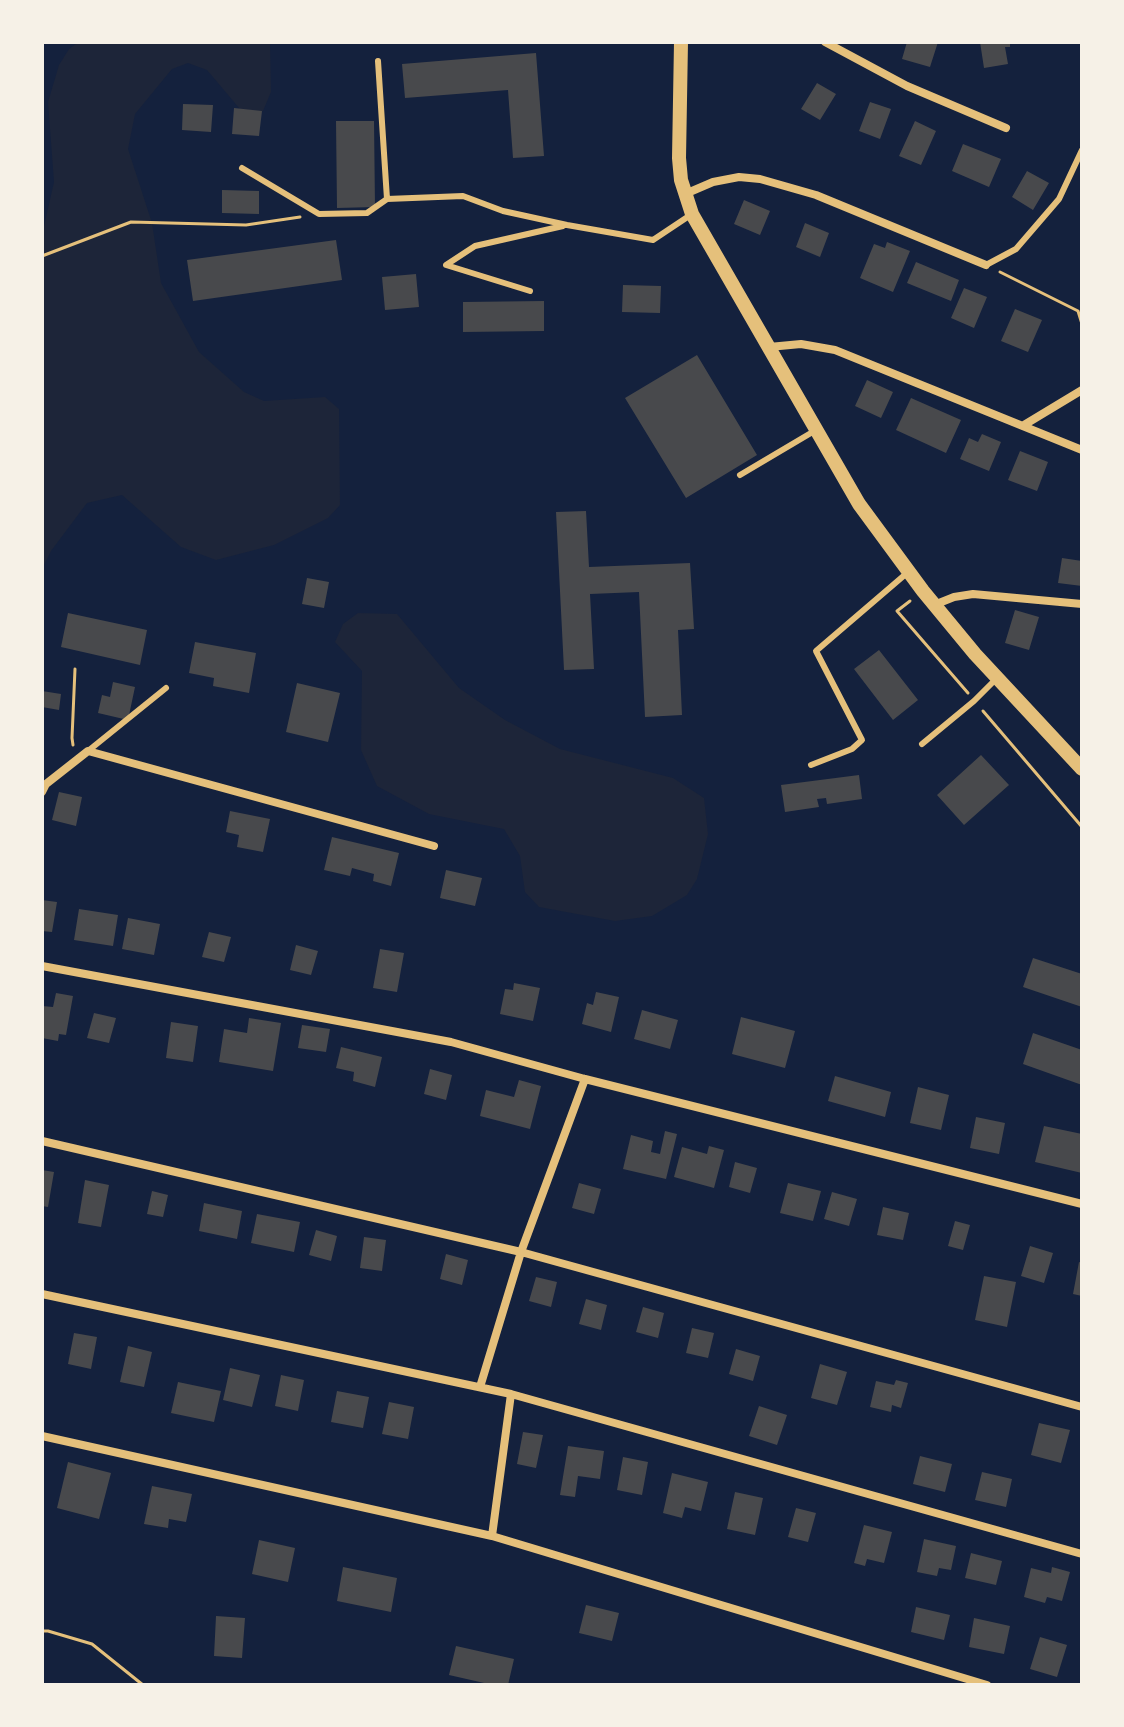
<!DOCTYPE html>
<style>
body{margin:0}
#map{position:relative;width:1124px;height:1727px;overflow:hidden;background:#14213d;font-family:"DejaVu Sans",sans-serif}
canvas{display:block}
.frame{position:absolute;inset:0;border:44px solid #f6f1e7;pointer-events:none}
</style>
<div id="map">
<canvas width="1124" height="1727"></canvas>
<div class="frame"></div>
</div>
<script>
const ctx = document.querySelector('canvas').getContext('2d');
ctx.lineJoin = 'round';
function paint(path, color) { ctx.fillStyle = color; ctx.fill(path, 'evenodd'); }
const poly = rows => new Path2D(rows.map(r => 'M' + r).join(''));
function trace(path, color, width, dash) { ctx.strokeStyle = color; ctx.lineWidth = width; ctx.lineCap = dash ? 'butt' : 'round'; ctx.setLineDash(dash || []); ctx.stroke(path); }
paint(poly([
 [79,42,270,42,271,92,263,111,245,115,207,70,188,63,172,69,135,114,128,149,152,223,161,283,199,352,244,392,264,401,325,397,339,409,340,505,328,518,274,545,216,560,181,547,122,495,87,503,51,551,42,569,42,235,54,182,48,102,59,65,69,49],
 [358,613,397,614,459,688,505,720,560,749,673,778,704,798,708,834,697,879,687,895,652,916,615,921,539,907,525,892,520,856,504,829,429,814,377,786,361,750,362,671,335,642,343,624]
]), '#1d2539');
paint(poly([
 [907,42,938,42,930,67,902,59],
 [980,42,1010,42,1010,47,1005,47,1008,64,984,68],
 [536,53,544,156,513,158,508,90,405,98,402,64],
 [817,83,836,94,820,120,801,109],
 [870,102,891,109,880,139,859,131],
 [183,104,213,105,211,132,182,130],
 [234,108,262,111,259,136,232,134],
 [336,121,374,121,375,207,337,208],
 [915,121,936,131,921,165,899,156],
 [963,144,1001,159,989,187,952,171],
 [1027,171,1049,183,1033,210,1012,197],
 [222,190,259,191,259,214,222,213],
 [744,200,770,211,760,235,734,224],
 [805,223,829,233,820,257,796,247],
 [336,240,342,280,193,301,187,260],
 [887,242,910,251,893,292,860,278,874,244,885,248],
 [916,262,959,280,951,301,907,283],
 [416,274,419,307,385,310,382,277],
 [623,285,661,286,660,313,622,312],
 [964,288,987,297,974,328,951,318],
 [544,301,544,331,463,332,463,302],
 [1015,309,1042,320,1028,352,1001,341],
 [697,355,757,455,686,498,625,398],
 [867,380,893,392,881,418,855,406],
 [911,398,961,420,946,453,896,430],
 [982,434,1001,442,989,471,960,459,969,438,978,442],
 [1020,451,1048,462,1037,491,1008,480],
 [586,511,589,567,690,563,694,629,678,630,682,715,645,717,639,592,590,594,594,669,564,670,556,512],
 [1062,558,1082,561,1082,586,1058,583],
 [307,578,329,582,324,608,302,604],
 [1015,610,1039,617,1029,650,1005,643],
 [68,613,147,630,140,665,61,647],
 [195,642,256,653,249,693,213,686,214,678,189,673],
 [879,650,918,700,893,720,854,669],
 [113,682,135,687,128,720,98,713,102,695,110,697],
 [297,683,340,693,328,742,286,732],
 [42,691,61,694,59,710,42,707],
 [981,755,1009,785,964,825,937,795],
 [859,775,862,799,827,804,826,798,817,799,819,807,785,812,781,785],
 [59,792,82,797,76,826,52,820],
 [230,811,270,819,263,852,237,847,239,835,226,832],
 [332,837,399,853,391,886,373,881,374,874,352,868,350,876,324,870],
 [446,870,482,878,475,906,440,898],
 [42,900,57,902,52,932,42,931],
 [79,909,118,915,113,946,74,940],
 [128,918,160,924,154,955,122,949],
 [209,932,231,937,224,962,202,957],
 [296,945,318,951,311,975,290,970],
 [380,949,404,953,397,992,373,988],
 [1033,958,1082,974,1082,1007,1023,987],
 [514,983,540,988,533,1021,500,1014,505,989,513,990],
 [596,992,619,997,611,1032,582,1024,587,1003,593,1005],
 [56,993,73,996,66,1035,59,1034,58,1041,42,1038,42,1006,53,1007],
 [642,1010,678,1020,670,1049,634,1039],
 [94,1013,116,1018,109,1043,87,1038],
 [741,1017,795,1031,785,1068,732,1054],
 [249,1018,281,1023,273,1071,219,1062,224,1029,247,1033],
 [171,1022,198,1026,193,1062,166,1058],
 [302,1025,330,1029,326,1052,298,1048],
 [1033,1033,1082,1050,1082,1085,1023,1064],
 [341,1047,382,1057,375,1087,353,1081,354,1072,336,1068],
 [430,1069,452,1075,446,1100,424,1094],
 [835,1076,891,1092,885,1117,828,1101],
 [519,1080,541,1086,530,1129,480,1116,486,1090,514,1097],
 [918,1087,949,1095,941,1130,910,1123],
 [976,1117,1005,1123,999,1154,970,1148],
 [1044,1126,1082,1134,1082,1173,1035,1162],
 [665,1131,677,1134,666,1179,623,1169,631,1135,653,1141,651,1152,660,1154],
 [709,1146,724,1150,714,1188,674,1177,682,1147,707,1154],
 [735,1162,757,1168,750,1193,729,1187],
 [42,1170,54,1172,48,1207,42,1206],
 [85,1180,109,1185,101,1227,78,1223],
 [579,1183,601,1189,594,1214,572,1208],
 [788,1183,821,1191,813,1221,780,1213],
 [152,1191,168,1195,163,1217,147,1214],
 [832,1192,857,1199,849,1226,824,1219],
 [204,1203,242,1211,237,1239,199,1231],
 [883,1207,909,1213,903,1240,877,1235],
 [257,1214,300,1222,294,1252,251,1243],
 [955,1221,970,1225,963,1250,948,1246],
 [316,1230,337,1236,331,1261,309,1255],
 [364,1237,386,1240,382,1271,360,1268],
 [1030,1246,1053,1253,1044,1283,1021,1276],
 [446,1254,468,1260,462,1285,440,1279],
 [1079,1262,1082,1263,1082,1296,1073,1294],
 [984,1276,1016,1282,1007,1327,975,1320],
 [536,1277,557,1282,551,1307,529,1301],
 [586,1299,607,1305,601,1330,579,1324],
 [643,1307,664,1313,658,1338,636,1332],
 [692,1328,714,1333,708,1358,686,1353],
 [74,1333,97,1337,91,1369,68,1364],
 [128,1346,152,1352,144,1387,120,1382],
 [736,1349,760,1356,753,1381,729,1374],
 [820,1364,847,1372,837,1405,811,1398],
 [230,1368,260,1375,252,1407,223,1400],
 [281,1375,304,1380,298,1411,275,1406],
 [896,1380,908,1383,901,1408,892,1405,891,1412,870,1407,876,1381,894,1385],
 [178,1382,221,1391,214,1422,171,1413],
 [337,1391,369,1397,363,1428,331,1422],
 [389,1402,414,1407,408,1439,382,1434],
 [759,1406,787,1415,777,1445,749,1436],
 [1039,1423,1070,1430,1061,1463,1031,1455],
 [523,1432,543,1435,536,1468,517,1464],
 [568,1446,604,1451,600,1479,578,1476,575,1497,560,1495],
 [920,1456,952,1464,945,1492,913,1484],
 [623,1457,648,1462,642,1495,617,1490],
 [68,1462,111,1473,99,1519,57,1508],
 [982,1472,1012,1479,1006,1507,975,1500],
 [672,1473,708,1482,701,1511,685,1507,682,1518,663,1513],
 [152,1486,192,1494,186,1522,169,1519,168,1528,144,1524],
 [735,1492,763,1498,755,1535,727,1529],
 [796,1508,816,1513,808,1542,788,1537],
 [864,1525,892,1532,884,1563,867,1559,865,1566,854,1563],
 [924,1539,956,1546,951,1570,939,1568,937,1576,917,1572],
 [259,1540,295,1548,288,1582,252,1574],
 [971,1553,1002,1561,996,1585,965,1578],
 [343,1567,397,1578,391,1612,337,1601],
 [1052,1567,1070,1572,1062,1601,1047,1597,1045,1603,1024,1597,1031,1568,1051,1573],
 [586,1605,619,1613,612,1641,579,1633],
 [916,1607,950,1615,944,1640,911,1632],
 [216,1616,245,1618,242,1658,214,1656],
 [974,1618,1010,1626,1004,1654,969,1647],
 [1040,1637,1067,1645,1057,1677,1030,1669],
 [456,1646,514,1659,508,1685,493,1685,449,1675]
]), '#48494c');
trace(poly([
 [42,256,131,222,246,225,300,217],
 [1000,272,1078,311,1082,324],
 [910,601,897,611,968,693],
 [983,711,1082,827],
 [73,745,72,738,75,669],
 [42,1631,48,1631,92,1644,143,1685]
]), '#e5c07b', 3);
trace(poly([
 [378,61,387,199,463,196,503,211,567,225,653,240,692,214],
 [242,168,319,214,367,213,387,199],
 [986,265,1016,249,1059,199,1082,150],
 [530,291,446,265,475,246,563,226],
 [740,475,816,430],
 [922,744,974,701,997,678],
 [88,751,166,688],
 [811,765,852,749,862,740,816,651,907,573]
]), '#e5c07b', 6);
trace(poly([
 [825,42,907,86,1006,128],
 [685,194,713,182,739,177,760,179,816,195,986,265],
 [769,347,801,344,835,350,1082,450],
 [1024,425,1082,390],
 [934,605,954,597,973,594,1082,604],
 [42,792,46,784,88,751,434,846],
 [42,966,451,1042,585,1079,1082,1204],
 [42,1141,521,1252,1082,1407],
 [42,1294,511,1394,1082,1554],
 [480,1387,521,1252,585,1079],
 [42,1436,492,1536,987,1685],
 [492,1536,511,1394]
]), '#e5c07b', 8);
trace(poly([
 [681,42,679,158,681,180,692,214,859,504,923,591,975,654,1082,769]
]), '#e5c07b', 14);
</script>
